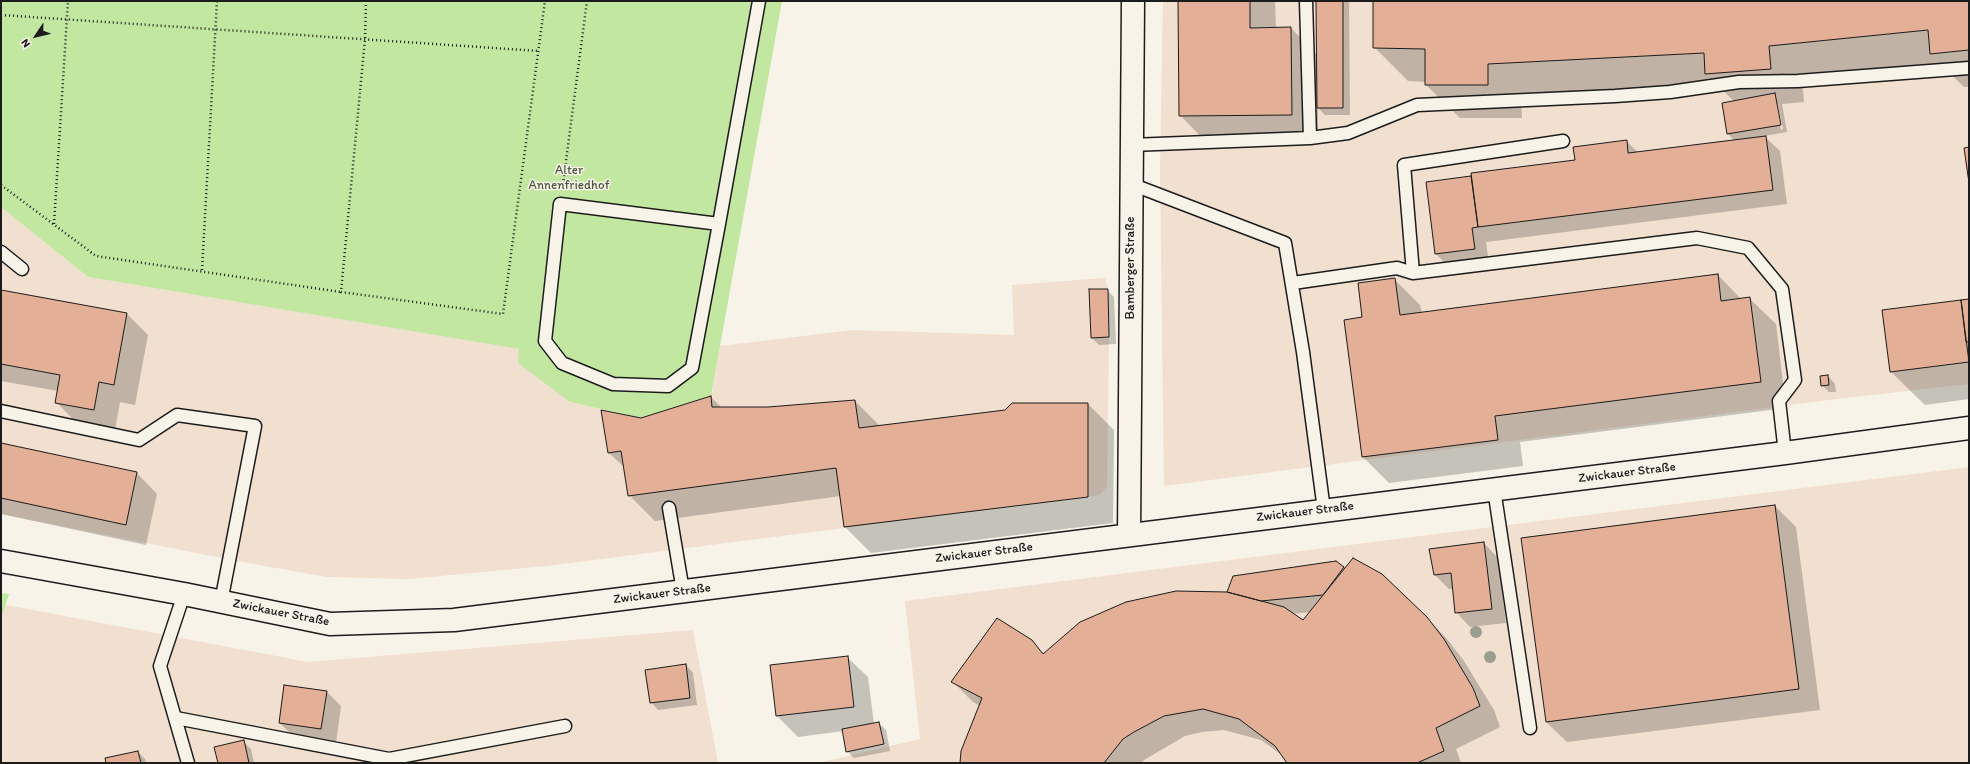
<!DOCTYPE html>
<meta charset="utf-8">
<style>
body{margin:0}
#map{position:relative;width:1970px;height:764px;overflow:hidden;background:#f7f3e8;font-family:Itim,sans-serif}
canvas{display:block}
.frame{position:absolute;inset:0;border:2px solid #1c1c1c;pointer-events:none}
.north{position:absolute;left:16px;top:16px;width:40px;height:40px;-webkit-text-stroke:3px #f7f3e8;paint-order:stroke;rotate:235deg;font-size:11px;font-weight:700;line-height:16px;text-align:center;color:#1c1c1c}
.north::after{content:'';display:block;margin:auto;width:14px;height:18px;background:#1c1c1c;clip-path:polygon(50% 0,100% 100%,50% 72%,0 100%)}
</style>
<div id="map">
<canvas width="1970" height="764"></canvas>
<div class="frame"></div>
<div class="north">N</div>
</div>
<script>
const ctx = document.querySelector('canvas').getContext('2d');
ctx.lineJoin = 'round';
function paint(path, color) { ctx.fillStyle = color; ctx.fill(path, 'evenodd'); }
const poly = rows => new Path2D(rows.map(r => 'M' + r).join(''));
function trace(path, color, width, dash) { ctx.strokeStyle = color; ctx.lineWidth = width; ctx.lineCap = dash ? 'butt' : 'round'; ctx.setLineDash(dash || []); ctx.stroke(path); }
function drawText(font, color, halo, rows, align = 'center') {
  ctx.font = font + ' Itim,sans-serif'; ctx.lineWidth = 3; ctx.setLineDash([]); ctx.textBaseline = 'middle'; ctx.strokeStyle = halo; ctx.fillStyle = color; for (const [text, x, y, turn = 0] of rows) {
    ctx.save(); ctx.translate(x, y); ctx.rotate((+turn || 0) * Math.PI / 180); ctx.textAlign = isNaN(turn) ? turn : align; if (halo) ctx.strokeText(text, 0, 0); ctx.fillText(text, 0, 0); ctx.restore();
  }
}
paint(poly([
 [1163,1,1969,1,1969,384,1836,399,1164,486,1160,169],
 [1,207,88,277,519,349,570,402,641,418,712,393,720,346,853,330,1014,335,1012,285,1105,278,1108,289,1109,337,1107,487,1099,495,1088,497,546,566,409,579,327,577,231,560,1,514],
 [1969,467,1969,763,818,763,920,739,905,601],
 [1,604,308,662,693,630,718,763,1,763]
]), '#f1dfcf');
paint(poly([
 [1,1,782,1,711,396,641,418,570,402,518,363,519,349,88,277,1,207],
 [1,593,9,594,1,618]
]), '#c2e7a1');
paint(poly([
 [1179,1,1275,1,1276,28,1291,28,1317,55,1317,1,1349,1,1350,115,1325,115,1318,108,1318,141,1206,142,1180,115],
 [1374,1,1969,1,1969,87,1964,87,1942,66,1802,80,1804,102,1782,104,1787,132,1764,136,1780,151,1787,204,1486,242,1489,263,1450,268,1436,254,1427,183,1576,161,1626,141,1639,153,1735,141,1728,134,1723,104,1735,102,1719,87,1521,97,1522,118,1460,118,1426,85,1426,82,1408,81,1374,47],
 [1776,104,1778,104,1783,129,1781,130],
 [1718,275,1741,299,1749,298,1776,324,1786,408,1520,442,1523,466,1389,483,1363,457,1363,318,1394,279,1420,305,1422,313],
 [1107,290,1114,297,1116,344,1099,345,1092,338],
 [1,291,127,314,148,335,135,405,120,402,115,430,77,423,56,402,58,391,1,381],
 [1969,300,1969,399,1925,405,1891,372],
 [1828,376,1835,384,1836,392,1829,392,1822,385],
 [711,397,722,408,768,408,855,401,880,426,1088,404,1114,430,1113,523,871,553,845,527,841,496,655,521,629,495,625,468,609,453,641,420],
 [1,444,137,473,157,494,146,545,1,514],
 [1775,506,1796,527,1820,710,1567,742,1546,722],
 [1484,543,1498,558,1506,623,1470,627,1456,612,1453,589,1449,589,1435,575],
 [1336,562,1426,617,1447,639,1464,661,1494,710,1500,727,1456,749,1461,763,1288,763,1283,756,1261,740,1224,730,1202,732,1185,736,1144,760,1141,763,961,763,980,706,973,702,953,682,1031,641,1044,654,1228,593],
 [1311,612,1303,621,1292,614],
 [847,657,868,677,874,724,879,723,886,730,890,751,854,758,847,751,843,731,798,737,777,716],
 [686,665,693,673,697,705,658,710,651,702],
 [327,692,341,706,336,743,294,737,280,723],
 [244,742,251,749,254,763,219,763],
 [138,752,145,759,146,763,107,763]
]), '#0003');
const building = poly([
 [1178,1,1250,1,1250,28,1291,27,1292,115,1179,116,1178,1],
 [1316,1,1343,1,1343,108,1317,108,1316,1],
 [1373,1,1969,1,1969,50,1930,54,1928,30,1769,46,1771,69,1705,74,1704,53,1488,64,1488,85,1425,85,1425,49,1373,48,1373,1],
 [1775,93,1781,125,1727,134,1722,103,1775,93],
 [1766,136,1773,190,1478,227,1471,173,1575,160,1573,147,1627,140,1628,153,1766,136],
 [1969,147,1969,183,1964,148,1969,147],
 [1471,176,1478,227,1472,228,1475,249,1435,254,1426,182,1471,176],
 [1718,274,1721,301,1750,297,1761,382,1495,416,1498,440,1362,457,1344,320,1362,317,1358,283,1395,278,1400,315,1718,274],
 [1089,289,1108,289,1109,337,1091,338,1089,289],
 [1,290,127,313,114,385,99,382,94,410,55,403,60,375,1,364,1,290],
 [1969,299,1969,342,1966,342,1961,300,1969,299],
 [1961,300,1969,362,1890,372,1882,310,1961,300],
 [1828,375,1829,385,1821,386,1820,376,1828,375],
 [711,396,712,407,768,407,855,400,859,428,1005,410,1012,403,1088,403,1088,497,844,527,836,468,628,496,621,451,608,453,601,410,641,418,711,396],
 [1,443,137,472,126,525,1,498,1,443],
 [1775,505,1799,689,1546,722,1521,538,1775,505],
 [1484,542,1492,609,1455,613,1451,573,1434,575,1429,549,1484,542],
 [1353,558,1382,574,1427,617,1444,639,1473,688,1480,706,1436,728,1444,751,1417,763,1287,763,1275,746,1239,719,1203,709,1164,716,1134,732,1123,739,1104,763,960,763,961,751,982,698,951,682,997,618,1032,640,1043,654,1080,622,1126,602,1176,591,1227,592,1284,607,1303,620,1353,558],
 [1336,561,1344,567,1323,595,1261,601,1227,592,1233,576,1336,561],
 [848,656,854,707,776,716,770,665,848,656],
 [686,664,690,698,650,703,645,670,686,664],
 [284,685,327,691,321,729,279,723,284,685],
 [879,722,884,744,846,752,842,729,879,722],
 [244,740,249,763,218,763,214,747,244,740],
 [138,751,141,763,106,763,105,758,138,751]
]);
paint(building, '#e3af96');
trace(building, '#1c1c1c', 1);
const lane = poly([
 [1306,1,1310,138],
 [1131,145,1310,138,1348,133,1417,105,1615,96,1670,92,1739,82,1798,81,1969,68],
 [1131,184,1285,243,1303,352,1324,510],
 [719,224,560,204,545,341,562,363,613,384,668,386,692,368,719,224,759,1],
 [1,252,22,269],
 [1413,273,1404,165,1563,141],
 [1293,283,1397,268,1413,273,1697,238,1748,248,1782,289,1795,380,1779,401,1785,453],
 [1,411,139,440,177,415,255,426,221,602],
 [1494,489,1530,728],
 [669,508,683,591],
 [184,594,160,666,188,763],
 [176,718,389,759,565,726]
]);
const street = poly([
 [1129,535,1133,1],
 [1,561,184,594,330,624,454,620,1785,453,1969,428]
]);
trace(lane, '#1c1c1c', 15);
trace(street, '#1c1c1c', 25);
trace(poly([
 [366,1,365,39,341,292,503,314,545,1],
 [1,15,539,51],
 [563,184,587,1],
 [1,185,96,256,341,292],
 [54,224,68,1],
 [202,270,217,1]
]), '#1c1c1c', 2.5, [1, 3]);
trace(lane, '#f7f3e8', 12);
trace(street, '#f7f3e8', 22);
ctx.fillStyle = '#9a9e8e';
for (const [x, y] of [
 [1476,632],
 [1490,657]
]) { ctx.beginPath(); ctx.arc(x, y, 6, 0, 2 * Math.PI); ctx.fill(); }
drawText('13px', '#4e5944', '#f7f3e8', [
 ["Alter",569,171],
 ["Annenfriedhof",569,186]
]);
drawText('13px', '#1c1c1c', '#f7f3e8', [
 ["Bamberger Straße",1131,268,-90],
 ["Zwickauer Straße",1627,473,-7],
 ["Zwickauer Straße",1305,512,-7],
 ["Zwickauer Straße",984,553,-7],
 ["Zwickauer Straße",662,594,-7],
 ["Zwickauer Straße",281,613,11]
]);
</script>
